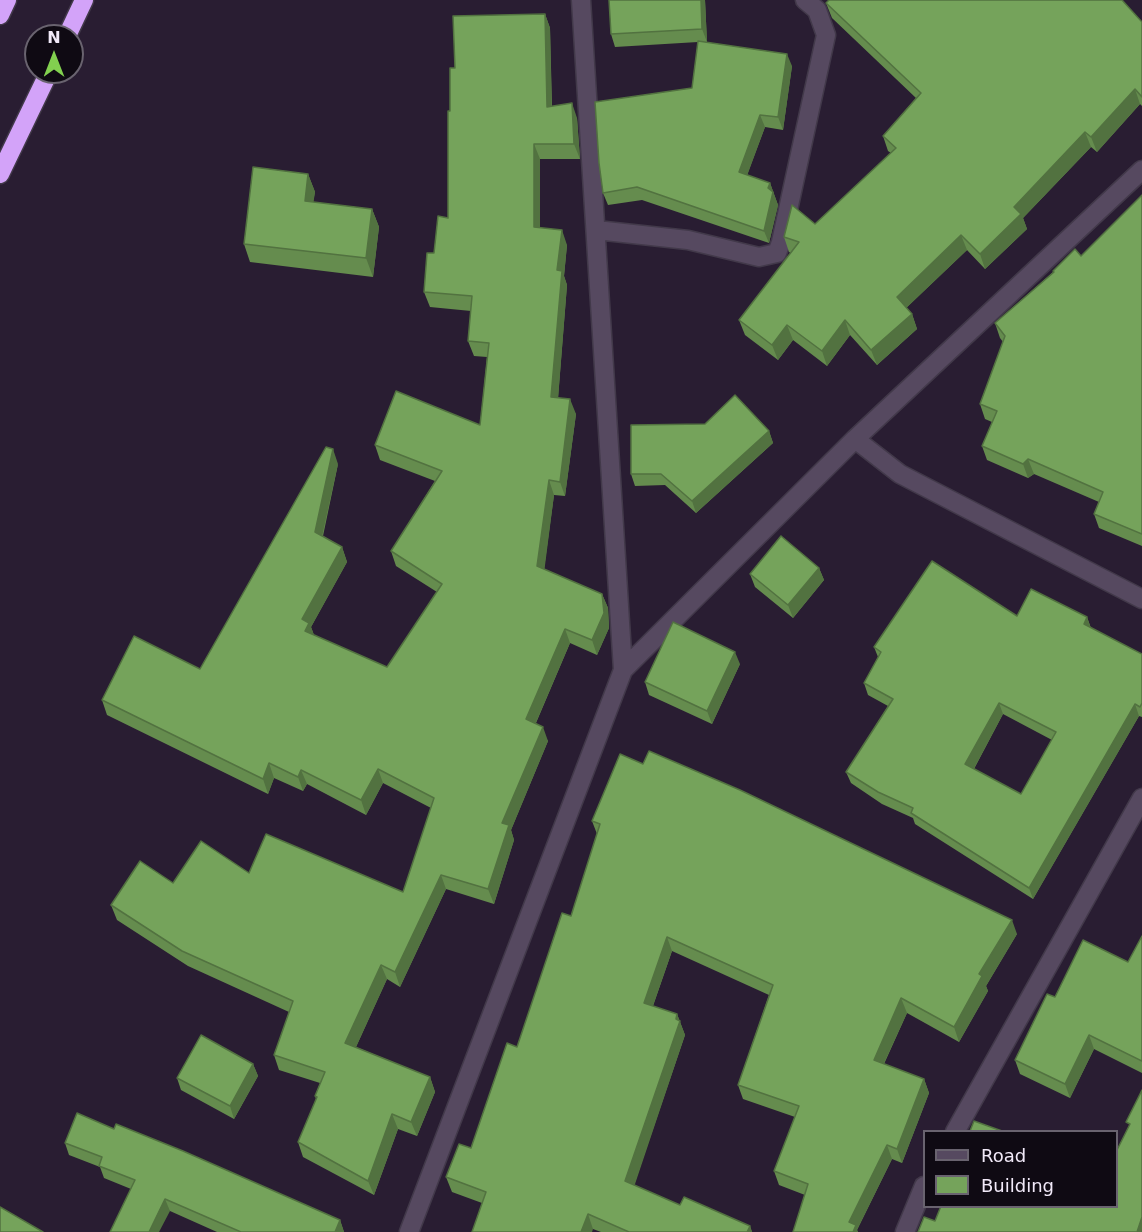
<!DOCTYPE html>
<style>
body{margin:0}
#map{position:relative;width:1142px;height:1232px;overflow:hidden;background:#291d32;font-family:"DejaVu Sans",sans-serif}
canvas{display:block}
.legend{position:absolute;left:923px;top:1130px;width:195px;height:78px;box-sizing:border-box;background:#0f0a13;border:2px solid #69636f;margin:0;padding:8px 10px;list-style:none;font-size:18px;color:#f1e9f8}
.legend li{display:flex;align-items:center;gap:12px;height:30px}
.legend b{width:30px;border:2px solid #69636f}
.north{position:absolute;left:24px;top:24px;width:60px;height:60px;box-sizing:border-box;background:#0f0a13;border:2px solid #69636f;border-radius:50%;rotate:0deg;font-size:16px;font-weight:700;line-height:24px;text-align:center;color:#f1e9f8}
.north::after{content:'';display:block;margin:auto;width:21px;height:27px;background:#82d04f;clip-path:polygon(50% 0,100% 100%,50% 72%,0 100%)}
</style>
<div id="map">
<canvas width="1142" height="1232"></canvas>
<ul class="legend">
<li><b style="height:8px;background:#564960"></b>Road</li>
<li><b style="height:16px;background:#75a35b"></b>Building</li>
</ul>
<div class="north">N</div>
</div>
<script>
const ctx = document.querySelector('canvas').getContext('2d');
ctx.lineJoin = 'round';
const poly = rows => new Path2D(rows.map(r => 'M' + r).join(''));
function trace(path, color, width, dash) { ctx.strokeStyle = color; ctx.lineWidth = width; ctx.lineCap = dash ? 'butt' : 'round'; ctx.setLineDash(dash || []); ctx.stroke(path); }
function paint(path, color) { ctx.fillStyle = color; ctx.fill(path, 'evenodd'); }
const minor = poly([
 [581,0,623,670],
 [596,230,688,240,759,257,777,253,781,242,826,35,817,10,805,0],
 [855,439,900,474,1142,599],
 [955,1132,1142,798],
 [409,1232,623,670,855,439,1142,170],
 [905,1232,924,1186]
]);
const highway = poly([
 [0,15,7,0],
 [67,36,84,0],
 [0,174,49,72]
]);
trace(minor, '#42394a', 21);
trace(highway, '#42394a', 21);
trace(minor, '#564960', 18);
trace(highway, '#d3a3f9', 18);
paint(poly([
 [705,0,707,42,704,42,792,66,783,130,765,127,747,175,770,183,778,205,769,243,642,200,608,205,603,193,692,88,698,42,615,47,611,34],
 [826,3,1142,22,1142,106,1140,104,1097,152,1091,147,1023,218,1027,229,985,269,967,250,906,308,912,314,917,329,877,365,850,335,827,366,793,340,778,360,745,335,739,320,791,253,789,252,784,237,815,224,891,153,888,151,883,136,916,98,832,18],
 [545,14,550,28,552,106,577,118,580,159,540,159,540,227,567,245,564,276,567,285,558,398,576,414,565,496,554,495,544,569,602,594,608,608,609,628,597,655,570,643,536,723,548,741,511,830,514,840,494,904,446,889,400,987,387,979,356,1047,430,1077,435,1092,417,1136,398,1129,374,1195,303,1157,298,1142,316,1099,315,1096,320,1083,279,1070,274,1055,289,1012,188,966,117,920,111,905,173,883,249,873,403,892,431,808,383,783,366,815,307,784,303,791,274,778,268,794,107,715,102,700,200,669,338,464,323,536,342,547,347,562,311,627,314,635,387,667,437,592,396,566,391,551,435,481,380,460,375,445,480,425,487,357,474,356,468,341,471,311,430,307,424,292,434,253,448,218,450,111,455,68],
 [308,174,315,192,313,202,372,209,379,227,373,277,250,262,244,244],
 [1142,195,1142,546,1099,528,1094,514,1099,502,1034,474,1028,478,987,460,982,446,992,422,985,419,980,404,1003,342,1000,338,995,323,1053,272,1053,271,1081,256],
 [769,431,773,443,696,513,665,485,635,486,631,474],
 [819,568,824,580,793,618,755,587,750,574],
 [1017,616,1087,617,1091,628,1142,654,1142,717,1139,716,1033,899,915,824,913,818,882,804,851,783,846,772,888,706,868,695,864,683,878,657,874,647],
 [1003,714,1052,740,1021,794,974,769],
 [740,664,712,724,649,695,645,682],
 [592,821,1017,934,986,986,988,991,959,1042,907,1013,884,1064,924,1079,929,1093,902,1163,892,1159,857,1230,858,1232,793,1232,805,1195,779,1185,774,1171,795,1117,743,1099,738,1085,769,995,672,951,653,1006,677,1014,685,1035,634,1185,680,1205,750,1226,752,1232,601,1232,593,1229,482,1203,452,1192,446,1177,471,1148,517,1047,571,916,597,834],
 [1142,936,1142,1073,1094,1049,1070,1098,1020,1074,1015,1060,1055,997,1128,962],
 [253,1064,258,1076,234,1119,181,1090,177,1078],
 [65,1143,340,1220,344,1232,217,1232,170,1211,131,1189,104,1178,100,1167,69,1155]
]), '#658c4e');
paint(poly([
 [701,0,705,0,707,42,702,29],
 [545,14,550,28,552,122,547,107],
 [787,54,792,66,783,130,778,117],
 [1135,89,1140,104,1097,152,1091,137],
 [572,103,577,118,580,159,574,144],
 [760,115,765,127,744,184,739,172],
 [1085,132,1091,147,1023,218,1027,229,985,269,980,254,1014,207],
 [534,144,540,159,540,242,534,227],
 [308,174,315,192,311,219,305,201],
 [770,183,778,205,769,243,764,231,768,188],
 [372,209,379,227,373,277,366,258],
 [562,230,567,245,564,276,567,285,557,412,551,397,557,270],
 [961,235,967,250,902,312,897,297],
 [912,314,917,329,877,365,871,350],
 [845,320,850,335,827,366,822,351],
 [787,325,793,340,778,360,772,345],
 [570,399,576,414,565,496,560,482],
 [769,431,773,443,696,513,692,501],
 [333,449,338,464,320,546,315,532],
 [1028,459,1034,474,1028,478,1023,464],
 [549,480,554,495,543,581,537,566],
 [342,547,347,562,311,627,315,638,305,631,302,619],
 [819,568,824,580,793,618,788,605],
 [602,594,608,608,609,628,597,655,592,640],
 [1087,617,1091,629,1084,624],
 [565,629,570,643,531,734,526,719],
 [735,652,740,664,712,724,707,711],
 [999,703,1003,714,970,776,965,764],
 [1135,704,1139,716,1033,899,1029,888],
 [543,727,548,741,511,830,514,840,494,904,488,889,502,823],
 [269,763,274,778,268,794,263,779],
 [378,769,383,783,366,815,361,800],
 [301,770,307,784,303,791,298,777],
 [441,875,446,889,400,987,395,972],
 [1012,920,1017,934,986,986,988,991,959,1042,954,1027,979,974],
 [667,937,672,951,649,1017,644,1003],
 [381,965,387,979,351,1058,345,1043],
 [901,998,907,1013,879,1074,874,1060],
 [677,1014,685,1035,631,1196,625,1181],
 [1089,1035,1094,1049,1070,1098,1065,1084],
 [253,1064,258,1076,234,1119,230,1106],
 [430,1077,435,1092,417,1136,411,1122],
 [924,1079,929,1093,902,1163,897,1149],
 [392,1114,398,1129,374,1195,368,1181],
 [887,1145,892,1159,857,1230,858,1232,852,1232,849,1222],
 [165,1199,170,1211,159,1232,149,1232],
 [588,1214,593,1229,592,1232,581,1232],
 [1142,1217,1142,1232,1137,1232],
 [340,1220,344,1232,335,1232],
 [750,1226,752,1232,747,1232]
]), '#527240');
const building = poly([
 [609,0,701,0,702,29,611,34,609,0],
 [829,0,1122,0,1142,22,1142,97,1135,89,1091,137,1085,132,1014,207,1021,214,980,254,961,235,897,297,912,314,871,350,845,320,822,351,787,325,772,345,739,320,799,242,784,237,792,205,815,224,896,148,883,136,921,93,826,3,829,0],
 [545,14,547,107,572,103,574,144,534,144,534,227,562,230,557,270,562,271,551,397,570,399,560,482,549,480,537,566,602,594,604,613,592,640,565,629,526,719,543,727,502,823,509,825,488,889,441,875,395,972,381,965,345,1043,430,1077,411,1122,392,1114,368,1181,298,1142,317,1097,315,1096,325,1072,274,1055,293,1001,182,951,111,905,140,861,173,883,201,841,249,873,266,834,403,892,434,798,378,769,361,800,301,770,298,777,269,763,263,779,102,700,134,636,200,669,326,447,333,449,315,532,342,547,302,619,309,623,305,631,387,667,442,584,391,551,442,471,375,445,396,391,480,425,489,343,468,341,472,296,424,292,427,253,434,253,438,216,448,218,448,111,450,111,450,68,455,68,453,16,545,14],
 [698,41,787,54,778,117,760,115,739,172,770,183,768,188,773,192,764,231,637,187,603,193,599,163,595,102,692,88,698,41],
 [253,167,308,174,305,201,372,209,366,258,244,244,253,167],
 [1142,195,1142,534,1094,514,1103,492,1028,459,1023,464,982,446,997,411,980,404,1005,336,995,323,1054,272,1053,271,1075,249,1081,256,1142,195],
 [735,395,769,431,692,501,661,474,631,474,631,425,705,424,735,395],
 [781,536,819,568,788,605,750,574,781,536],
 [932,561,1017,616,1031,589,1087,617,1084,624,1142,654,1142,703,1140,707,1135,704,1029,888,911,813,913,808,878,792,846,772,893,699,864,683,881,652,874,647,932,561],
 [999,703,1056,732,1021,794,965,764,999,703],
 [673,622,735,652,707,711,645,682,673,622],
 [649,751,740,790,1012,920,979,974,982,976,954,1027,901,998,874,1060,924,1079,897,1149,887,1145,849,1222,856,1225,853,1232,793,1232,808,1184,774,1171,799,1106,738,1085,773,985,667,937,644,1003,677,1014,676,1019,680,1021,625,1181,680,1205,684,1197,750,1226,747,1232,629,1232,588,1214,581,1232,472,1232,486,1192,446,1177,459,1144,471,1148,507,1043,517,1047,562,913,571,916,600,824,592,821,620,754,643,764,649,751],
 [1142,936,1142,1061,1089,1035,1065,1084,1015,1060,1047,994,1055,997,1083,940,1128,962,1142,936],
 [201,1035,253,1064,230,1106,177,1078,201,1035],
 [1142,1090,1142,1217,1137,1232,918,1232,924,1217,935,1221,941,1206,1116,1206,1116,1152,1130,1124,1126,1122,1142,1090],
 [77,1113,114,1129,116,1124,183,1151,340,1220,335,1232,241,1232,165,1199,149,1232,110,1232,135,1180,99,1166,102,1157,65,1143,77,1113],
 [974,1121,1002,1131,970,1131,974,1121],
 [0,1207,43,1232,0,1232,0,1207]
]);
paint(building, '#75a35b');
trace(building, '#527240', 1.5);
</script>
